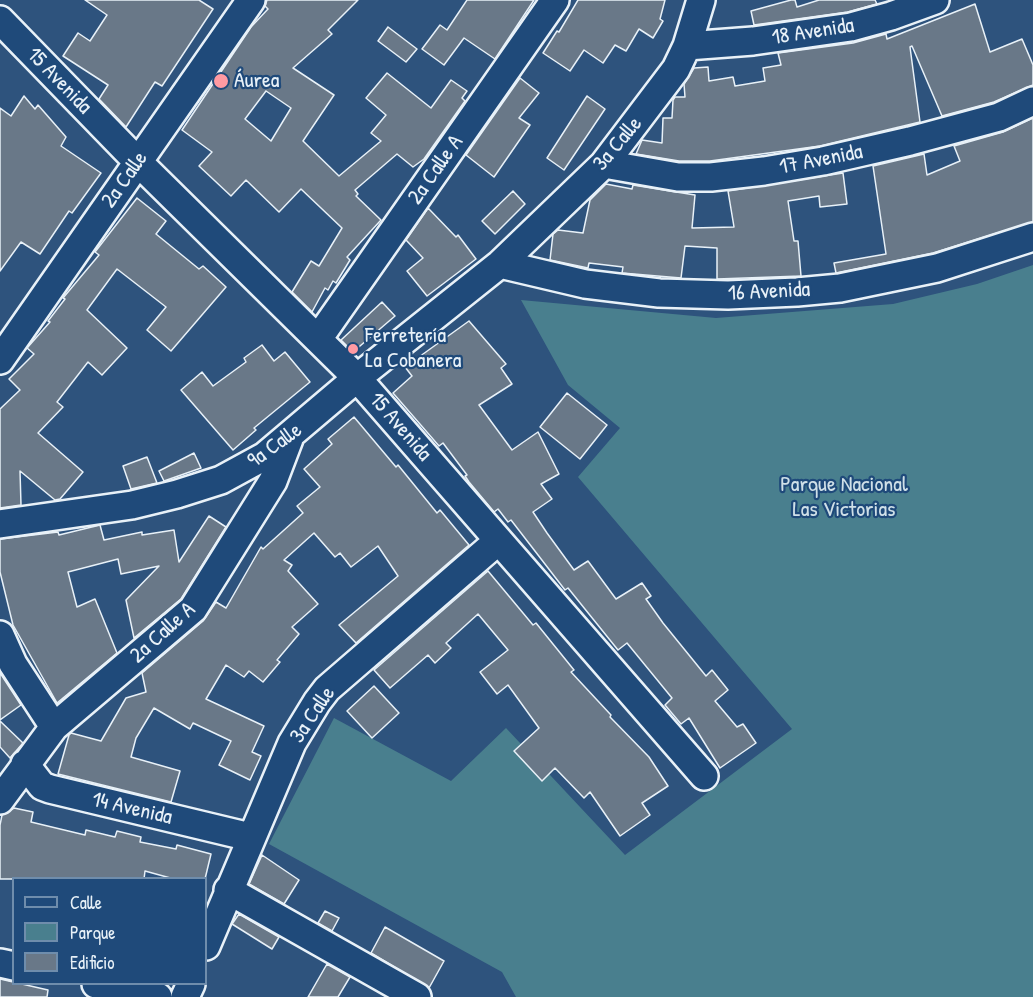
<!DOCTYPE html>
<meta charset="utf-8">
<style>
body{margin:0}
#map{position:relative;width:1033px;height:997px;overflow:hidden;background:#2e537d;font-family:"Patrick Hand",sans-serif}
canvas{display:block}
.legend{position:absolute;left:12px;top:877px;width:195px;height:108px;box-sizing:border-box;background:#1f4a7a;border:2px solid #6f8dac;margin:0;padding:8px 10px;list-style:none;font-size:18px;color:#e8f1f8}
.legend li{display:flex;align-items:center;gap:12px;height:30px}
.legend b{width:30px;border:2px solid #6f8dac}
</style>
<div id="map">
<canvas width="1033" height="997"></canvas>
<ul class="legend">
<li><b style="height:8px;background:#1f4a7a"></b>Calle</li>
<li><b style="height:16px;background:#497f8e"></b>Parque</li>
<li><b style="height:16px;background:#697888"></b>Edificio</li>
</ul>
</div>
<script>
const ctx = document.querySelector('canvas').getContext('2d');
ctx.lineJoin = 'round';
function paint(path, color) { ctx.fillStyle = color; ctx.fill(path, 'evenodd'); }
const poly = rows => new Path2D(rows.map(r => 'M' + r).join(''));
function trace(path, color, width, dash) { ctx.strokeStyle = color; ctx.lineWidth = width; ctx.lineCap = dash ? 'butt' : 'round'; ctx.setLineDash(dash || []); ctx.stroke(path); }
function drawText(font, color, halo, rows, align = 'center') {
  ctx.font = font + ' "Patrick Hand",sans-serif'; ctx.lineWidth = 4.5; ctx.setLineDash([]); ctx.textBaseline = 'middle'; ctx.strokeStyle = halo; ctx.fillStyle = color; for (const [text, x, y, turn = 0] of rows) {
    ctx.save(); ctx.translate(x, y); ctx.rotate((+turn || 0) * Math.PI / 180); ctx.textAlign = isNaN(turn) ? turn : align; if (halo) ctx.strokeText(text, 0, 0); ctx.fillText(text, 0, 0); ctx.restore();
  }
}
paint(poly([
 [1033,265,1033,997,516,997,502,972,269,844,334,718,451,781,506,728,625,855,792,729,578,477,620,428,568,385,521,300,716,318,893,304,977,284]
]), '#497f8e');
const building = poly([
 [85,0,199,0,213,9,162,86,155,82,126,127,99,99,108,85,63,56,78,33,90,41,107,15,85,0],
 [267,0,358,0,328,30,332,34,293,68,334,95,303,141,339,176,381,141,371,133,386,115,366,98,387,73,431,108,451,80,467,91,462,98,465,101,424,159,413,167,397,154,355,190,358,194,356,196,381,220,347,257,350,260,336,283,333,281,328,290,325,288,312,312,292,292,311,261,319,266,342,228,301,189,279,212,246,180,231,196,199,166,212,152,182,130,251,27,268,9,265,6,267,0],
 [266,91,291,108,271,141,245,119,266,91],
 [467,0,534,0,495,59,464,38,444,65,422,49,440,25,447,30,467,0],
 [578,0,665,0,660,19,663,21,653,38,639,29,626,51,615,45,603,63,584,50,570,71,543,53,557,31,559,32,578,0],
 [791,0,795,0,797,7,819,0,875,0,877,4,848,12,754,25,751,11,791,0],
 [975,4,990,52,1022,39,1033,65,1033,85,994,102,942,116,912,46,910,47,920,122,820,146,710,161,679,161,636,154,642,140,662,143,663,118,672,118,673,100,675,97,685,97,684,84,694,68,708,67,709,81,733,77,735,86,765,81,763,68,781,65,778,53,853,43,886,34,887,39,975,4],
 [388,27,417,49,406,62,378,41,388,27],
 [520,78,539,93,519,118,530,125,494,177,466,155,520,78],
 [24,96,35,109,38,105,66,137,61,146,101,173,72,213,69,211,40,254,21,242,0,271,0,108,11,116,24,96],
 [587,96,605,109,564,170,547,158,587,96],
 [1033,118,1033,222,933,253,836,273,834,263,886,254,873,166,924,154,927,175,960,161,954,146,1003,132,1033,118],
 [843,173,847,204,820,207,819,196,788,201,794,241,798,241,801,276,717,279,717,248,685,246,681,278,622,273,623,267,589,263,588,268,550,260,553,234,558,230,583,233,590,200,606,184,632,189,633,185,695,195,692,228,734,227,728,191,843,173],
 [513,191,525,204,495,234,482,221,513,191],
 [137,198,166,221,156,234,199,269,203,266,226,287,171,351,147,330,166,307,117,269,87,310,127,348,102,375,88,362,57,402,63,407,38,433,83,472,60,499,55,500,20,471,21,505,0,508,0,409,20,390,9,379,34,354,27,348,50,322,48,321,65,299,63,298,99,255,95,252,137,198],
 [428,208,456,237,458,235,476,259,427,296,407,271,423,258,406,240,428,208],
 [382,302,395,316,353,352,341,340,382,302],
 [469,321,506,364,501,368,512,384,479,405,512,450,538,432,559,474,541,484,552,499,533,512,547,533,574,570,588,561,616,599,642,583,651,596,646,599,663,623,706,676,712,670,728,690,715,701,737,727,743,724,756,743,720,768,689,718,681,724,665,705,672,698,627,643,618,650,568,588,565,590,511,520,508,522,498,509,494,512,469,482,465,476,467,475,443,443,439,446,393,393,412,376,405,367,469,321],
 [262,345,274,361,285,352,310,382,254,428,256,430,233,450,181,390,202,372,213,386,246,362,244,358,262,345],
 [567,393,607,425,580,459,540,427,567,393],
 [354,417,396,467,398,465,437,513,440,510,469,545,356,643,339,625,398,576,378,546,351,567,340,553,335,557,314,533,284,560,292,565,288,571,318,604,292,627,299,634,277,660,280,662,263,682,249,671,244,677,226,665,206,699,264,726,252,752,261,756,250,780,219,765,231,741,193,723,190,729,154,708,136,738,131,757,180,771,171,802,58,774,69,735,71,733,101,741,126,698,146,692,142,673,203,621,216,602,226,608,261,547,263,549,303,513,297,506,320,487,304,469,332,444,328,439,354,417],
 [194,453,201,468,164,481,159,471,194,453],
 [147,457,157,483,131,489,123,466,147,457],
 [209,516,226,527,181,599,134,638,126,600,159,566,121,574,118,559,68,572,77,607,95,599,117,653,57,703,13,625,0,572,0,539,58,532,59,535,100,525,104,540,142,532,142,535,174,530,179,562,209,516],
 [488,571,533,625,536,623,574,670,571,672,611,715,610,717,649,757,668,786,642,803,650,815,620,836,590,792,584,798,555,768,542,781,514,751,539,728,508,685,497,694,480,672,508,650,478,614,446,643,451,648,435,663,428,655,390,688,374,670,488,571],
 [0,673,21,705,0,720,0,673],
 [374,686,399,713,372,738,347,711,374,686],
 [0,721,23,743,10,758,0,747,0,721],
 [14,808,33,812,31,822,85,835,86,830,115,837,117,831,141,837,140,842,176,849,177,845,211,854,205,879,174,879,145,871,144,879,0,879,0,825,2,815,14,808],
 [262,855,299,880,284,904,249,884,262,855],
 [325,911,339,918,332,931,318,923,325,911],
 [239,914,279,937,272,949,232,924,239,914],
 [385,927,444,961,429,988,371,953,385,927],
 [327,964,350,977,338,997,308,997,327,964],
 [0,979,48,990,47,997,0,997,0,979]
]);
paint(building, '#697888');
trace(building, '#e8f1f8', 1.5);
const minor = poly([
 [0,20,138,162,357,378,704,776],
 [687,46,753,41,851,27,891,16,935,0],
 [604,164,678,177,711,177,764,171,823,161,910,141,999,117,1033,101],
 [500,264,585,284,659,293,728,295,797,292,840,288,937,268,1033,237],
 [318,339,555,0],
 [0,360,251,0],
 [0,524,132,505,177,494,221,480,265,456,357,378,500,264,604,164,676,69,687,46,701,0],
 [0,635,13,664,54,727],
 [25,764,42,786,50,789,250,837],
 [0,800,54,727,193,609,273,481,289,439],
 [228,890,417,997],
 [206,946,292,743,317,702,327,689,498,541],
 [0,963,14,966],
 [96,984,158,997],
 [185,997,191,984]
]);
trace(minor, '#e8f1f8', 32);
trace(minor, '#1f4a7a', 27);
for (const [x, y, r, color] of [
 [221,81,8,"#ff9aa2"],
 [353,349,6,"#ff9aa2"]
]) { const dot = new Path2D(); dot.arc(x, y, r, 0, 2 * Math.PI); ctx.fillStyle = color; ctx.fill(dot); trace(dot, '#1f4a7a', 2); }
drawText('22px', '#e8f1f8', '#1f4a7a', [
 ["18 Avenida",813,32,-9],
 ["15 Avenida",59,81,46],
 ["3a Calle",618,144,-50],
 ["17 Avenida",821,160,-11],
 ["2a Calle A",436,170,-55],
 ["2a Calle",125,180,-55],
 ["16 Avenida",769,292,-3],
 ["15 Avenida",400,427,49],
 ["9a Calle",275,446,-36],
 ["2a Calle A",163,633,-42],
 ["3a Calle",313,715,-56],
 ["14 Avenida",132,809,13]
]);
drawText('22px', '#e8f1f8', '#1f4a7a', [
 ["Áurea",234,81],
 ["Ferretería",365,336],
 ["La Cobanera",365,361]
], 'left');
drawText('22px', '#d0e0e8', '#1f4a7a', [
 ["Parque Nacional",844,485],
 ["Las Victorias",844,510]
]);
</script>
